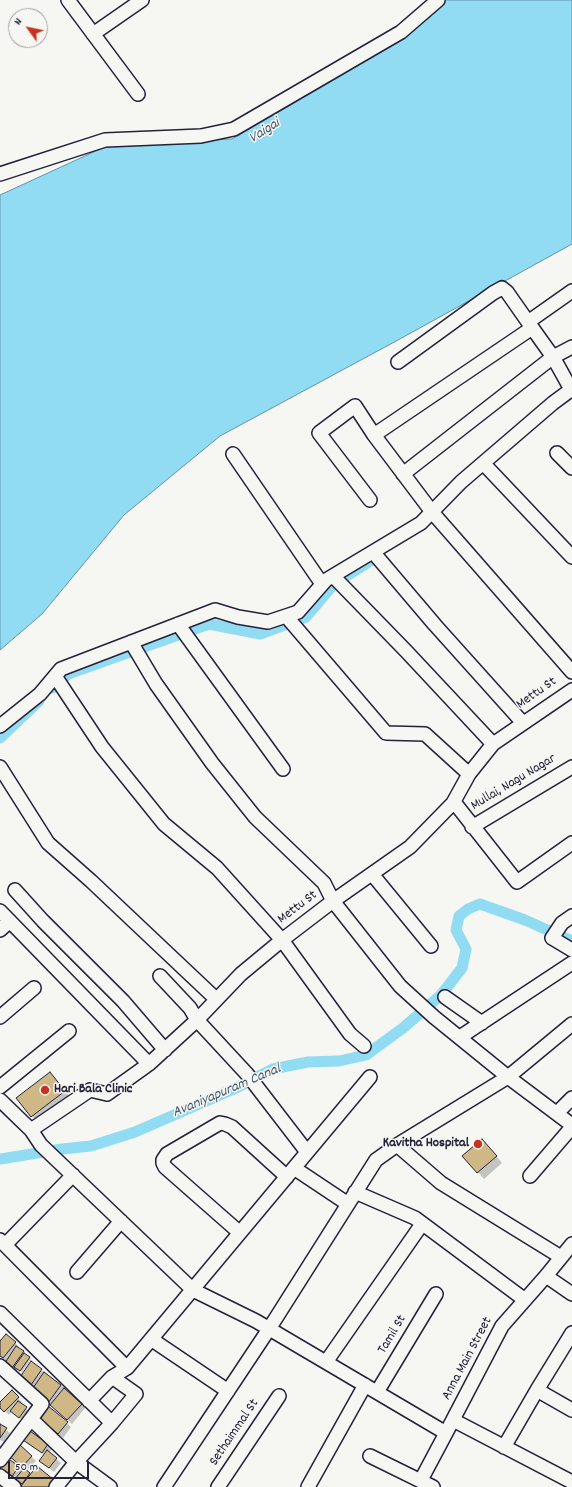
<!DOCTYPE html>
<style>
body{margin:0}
#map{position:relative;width:572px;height:1487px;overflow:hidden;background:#f6f6f2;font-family:Dekko,sans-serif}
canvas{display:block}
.north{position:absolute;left:8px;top:8px;width:40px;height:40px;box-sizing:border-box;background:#f6f6f2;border:1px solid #a1a1a9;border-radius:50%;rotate:303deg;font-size:11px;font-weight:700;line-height:16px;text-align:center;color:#22223b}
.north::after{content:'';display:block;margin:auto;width:14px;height:18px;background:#c8321e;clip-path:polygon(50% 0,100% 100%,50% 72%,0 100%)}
.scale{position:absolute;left:8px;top:1461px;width:81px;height:18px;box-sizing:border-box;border:2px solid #22223b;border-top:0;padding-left:5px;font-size:12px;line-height:14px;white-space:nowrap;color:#22223b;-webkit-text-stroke:3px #f6f6f2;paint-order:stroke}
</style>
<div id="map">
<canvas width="572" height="1487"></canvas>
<div class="north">N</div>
<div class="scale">50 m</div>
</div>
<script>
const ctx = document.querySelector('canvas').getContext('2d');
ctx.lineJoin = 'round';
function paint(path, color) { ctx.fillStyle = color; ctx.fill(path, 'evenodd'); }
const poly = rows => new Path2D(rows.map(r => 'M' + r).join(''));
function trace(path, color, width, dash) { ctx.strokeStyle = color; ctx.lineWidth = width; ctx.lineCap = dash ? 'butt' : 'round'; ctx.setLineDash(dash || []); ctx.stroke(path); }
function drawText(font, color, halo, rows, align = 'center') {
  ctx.font = font + ' Dekko,sans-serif'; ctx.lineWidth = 3; ctx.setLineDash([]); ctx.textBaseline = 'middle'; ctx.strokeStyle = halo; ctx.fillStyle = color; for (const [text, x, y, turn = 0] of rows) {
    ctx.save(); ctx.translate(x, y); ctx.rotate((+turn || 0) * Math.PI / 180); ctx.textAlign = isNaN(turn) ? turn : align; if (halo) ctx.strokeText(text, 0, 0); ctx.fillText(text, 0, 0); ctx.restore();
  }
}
const water = poly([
 [444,0,572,0,572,244,398,340,220,436,124,515,42,614,0,650,0,195,111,144,232,139,340,76,407,34,444,0]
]);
paint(water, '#91dcf3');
trace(water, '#6592a9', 1);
paint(poly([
 [50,1073,70,1097,38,1123,18,1099],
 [488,1146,502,1163,484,1179,463,1156],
 [0,1339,1,1340,15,1343,19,1347,18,1348,31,1359,22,1372,18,1369,16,1371,10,1367,7,1361,0,1356],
 [31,1363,61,1385,85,1408,72,1424,52,1406,36,1395,34,1387,25,1381],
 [12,1391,22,1402,20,1404,30,1412,24,1421,12,1412,9,1415,0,1406,0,1403],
 [48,1407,71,1427,63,1438,43,1421],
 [0,1425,10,1433,4,1442,0,1440],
 [18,1444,36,1461,26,1471,31,1475,56,1487,23,1487,23,1485,17,1479,15,1481,4,1473,18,1467,22,1471,24,1469,13,1459],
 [29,1444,48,1444,52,1449,49,1453,61,1463,54,1472,45,1465,45,1455]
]), '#0003');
trace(poly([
 [53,688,68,674,209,624,260,634,306,617,334,584,373,559],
 [0,738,39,701],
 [0,1159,62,1149,91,1146,135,1132,236,1088,273,1069,308,1062,339,1061,366,1055,403,1028,441,995,462,968,466,949,456,930,459,916,468,909,480,904,525,920,572,941]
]), '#91dcf3', 11);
const building = poly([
 [50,1072,65,1091,31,1117,16,1098,50,1072],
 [482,1139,497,1156,477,1173,462,1156,482,1139],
 [6,1334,16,1342,3,1358,0,1356,0,1341,6,1334],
 [16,1346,24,1351,12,1368,5,1363,16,1346],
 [24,1353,30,1357,20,1371,14,1367,24,1353],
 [31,1361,42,1369,31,1385,20,1377,31,1361],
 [44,1372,61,1385,48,1403,31,1391,44,1372],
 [64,1388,82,1404,67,1420,50,1405,64,1388],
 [12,1390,19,1397,4,1412,0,1408,0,1402,12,1390],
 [18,1401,27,1407,19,1418,10,1411,18,1401],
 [48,1406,68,1422,58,1434,38,1417,48,1406],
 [0,1424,7,1428,0,1438,0,1424],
 [30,1431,48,1444,42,1453,23,1440,30,1431],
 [18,1443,32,1456,22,1467,8,1455,18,1443],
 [47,1450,57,1458,49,1468,39,1461,47,1450],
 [7,1458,19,1466,11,1478,0,1470,0,1468,7,1458],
 [37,1466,54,1480,49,1487,22,1487,21,1486,37,1466],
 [24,1468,30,1473,22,1484,15,1479,24,1468]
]);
paint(building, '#cfb786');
trace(building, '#22223b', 1);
const minor = poly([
 [68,0,138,94],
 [93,34,142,0],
 [0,174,105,140,201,136,234,129,401,32,438,0],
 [572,347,553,357,572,391],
 [398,362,493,293,502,288,507,292,528,322],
 [374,435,532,328],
 [557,453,572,468],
 [233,454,322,584],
 [483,463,572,557],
 [403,474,553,357,528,322,572,291],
 [370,500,319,433,355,406,374,435,432,512,572,672],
 [373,552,435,625,523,723],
 [333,576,406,651,493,744],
 [286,616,386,733,425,734,469,774],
 [178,624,283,769],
 [131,642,156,684,212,763,255,817,324,883,333,901,400,986,434,1017,508,1077,572,1125],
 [55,676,102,747,164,824,217,868,282,940,350,1034,364,1046],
 [0,726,40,694,61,669,215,610,238,617,268,622,298,612,326,580,421,523,461,482,553,403,572,389],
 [0,767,48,843,91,881,216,999],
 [454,802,517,882,572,843],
 [472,827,572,767],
 [372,874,431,946],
 [15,890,43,921,123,1001,165,1050],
 [0,911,149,1064],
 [572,916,562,923,552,938,572,950],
 [0,930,10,921],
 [160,976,190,1008,197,1020,247,1074,307,1152],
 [445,997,482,1023],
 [0,1017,34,988],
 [460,1037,572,963],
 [0,1087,69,1031],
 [0,1100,31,1130,41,1145,193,1290,256,1321,446,1433],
 [557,1113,572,1098],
 [31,1130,90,1090,107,1094,149,1064,197,1020,241,974,282,940,333,901,410,847,453,803,469,774,493,744,572,690],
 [397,1145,441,1183,561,1257],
 [294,1168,348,1204],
 [530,1176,572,1127],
 [355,1192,415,1218,525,1300],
 [240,1233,165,1167,163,1163,163,1160,167,1154,220,1123,225,1124,232,1127,287,1177],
 [0,1240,127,1368,370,1077],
 [5,1245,73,1175],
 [77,1272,121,1221],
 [546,1276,572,1294],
 [0,1313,112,1423,76,1462,56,1487],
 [151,1339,228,1391],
 [326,1362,422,1224],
 [0,1366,42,1404,31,1419,76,1462,110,1487],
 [537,1390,572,1333],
 [377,1392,436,1294],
 [89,1401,112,1377],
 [453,1420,572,1482],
 [112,1423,136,1394,112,1377,127,1368],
 [504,1447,537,1390,572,1410],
 [370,1456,433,1487],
 [0,1460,31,1419],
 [0,1476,14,1487],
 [421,1480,446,1433,502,1326,546,1276,572,1244],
 [164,1487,269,1329,376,1160,397,1145,508,1077,572,1024],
 [218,1487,279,1396],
 [308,1487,365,1385]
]);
trace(minor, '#22223b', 16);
trace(minor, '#f6f6f2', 13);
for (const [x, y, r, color] of [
 [45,1090,5,"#c8321e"],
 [478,1144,5,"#c8321e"]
]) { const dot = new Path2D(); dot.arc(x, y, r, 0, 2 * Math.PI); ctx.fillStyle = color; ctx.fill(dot); trace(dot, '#f6f6f2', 1.5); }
drawText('14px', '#22223b', '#f6f6f2', [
 ["Mettu St",537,694,-35],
 ["Mullai, Nagu Nagar",514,783,-31],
 ["Mettu St",298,908,-37],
 ["Tamil St",393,1335,-59],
 ["Anna Main Street",468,1359,-62],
 ["Sethaimmal St",235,1433,-56]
]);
drawText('bold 14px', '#22223b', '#f6f6f2', [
 ["Hari Bala Clinic",54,1090],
 ["Kavitha Hospital",469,1144,"right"]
], 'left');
drawText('italic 15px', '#435a72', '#f6f6f2', [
 ["Vaigai",265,132,-33],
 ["Avaniyapuram Canal",227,1092,-23]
]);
</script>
